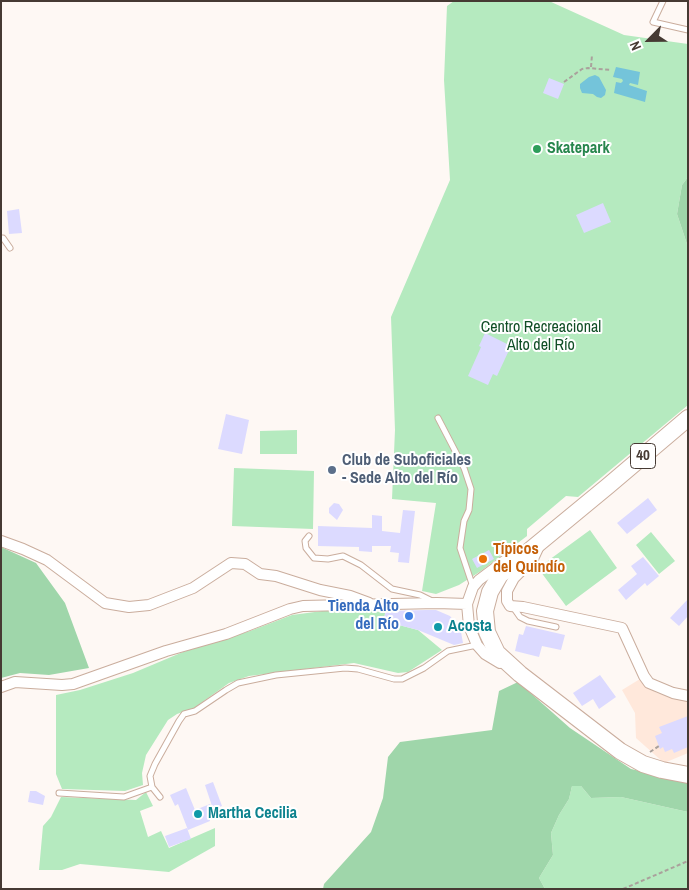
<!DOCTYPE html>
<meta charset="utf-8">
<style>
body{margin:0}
#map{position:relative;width:689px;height:890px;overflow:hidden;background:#fef8f4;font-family:"Archivo Narrow",sans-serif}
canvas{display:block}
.frame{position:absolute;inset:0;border:2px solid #463a33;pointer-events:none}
.north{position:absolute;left:624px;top:15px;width:50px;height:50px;-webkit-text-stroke:4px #fff;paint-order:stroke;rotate:247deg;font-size:14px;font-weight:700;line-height:20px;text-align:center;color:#463a33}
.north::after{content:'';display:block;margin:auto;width:18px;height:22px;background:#463a33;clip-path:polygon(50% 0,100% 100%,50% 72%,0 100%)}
</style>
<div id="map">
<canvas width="689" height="890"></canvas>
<div class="frame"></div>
<div class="north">N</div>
</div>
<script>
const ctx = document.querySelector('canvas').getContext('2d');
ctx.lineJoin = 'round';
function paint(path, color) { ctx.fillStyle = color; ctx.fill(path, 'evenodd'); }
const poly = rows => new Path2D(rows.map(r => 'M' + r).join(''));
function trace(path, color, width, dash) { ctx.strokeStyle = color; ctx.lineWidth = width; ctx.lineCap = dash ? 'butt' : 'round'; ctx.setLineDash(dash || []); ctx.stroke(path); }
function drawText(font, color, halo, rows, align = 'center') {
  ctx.font = font + ' "Archivo Narrow",sans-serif'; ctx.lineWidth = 4; ctx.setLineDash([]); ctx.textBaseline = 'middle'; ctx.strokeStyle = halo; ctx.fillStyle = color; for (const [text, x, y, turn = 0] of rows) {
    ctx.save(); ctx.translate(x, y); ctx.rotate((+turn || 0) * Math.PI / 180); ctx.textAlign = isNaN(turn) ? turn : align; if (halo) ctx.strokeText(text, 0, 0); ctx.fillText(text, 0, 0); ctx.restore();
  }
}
paint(poly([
 [640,679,645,685,657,693,688,700,688,753,664,763,636,738,635,713,622,690]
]), '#ffe8db');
paint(poly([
 [454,1,549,1,624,35,688,44,688,177,682,185,677,214,688,247,688,405,578,497,566,496,527,529,527,536,481,571,459,585,436,594,422,591,436,503,392,499,395,430,391,317,450,180,444,80,447,6],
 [297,430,297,454,260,454,260,431],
 [234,468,314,471,313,529,232,526],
 [590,530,617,568,566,606,538,568],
 [651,532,675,561,659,574,636,545],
 [330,610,368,610,385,613,384,621,418,630,442,650,408,672,398,673,354,663,249,676,229,683,194,708,177,714,168,720,146,755,142,773,143,785,125,791,62,789,56,774,56,695,80,690,133,673,183,652,250,631,292,615],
 [572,786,581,786,591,798,621,797,688,812,688,889,545,889,539,878,553,855,551,833,559,815,569,799],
 [146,792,153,806,140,811,148,837,161,831,169,848,215,828,215,846,169,872,80,864,62,870,39,870,43,826,51,817,61,797,136,800]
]), '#b5eabf');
paint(poly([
 [688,177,688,247,677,214,682,185],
 [1,547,36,563,65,603,89,668,49,675,20,673,1,678],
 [518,682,570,728,631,769,688,782,688,812,621,797,591,798,581,786,572,786,569,799,559,815,551,833,553,855,539,878,545,889,323,889,324,884,371,832,383,798,388,757,400,742,492,730,499,691]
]), '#9fd6aa');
paint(poly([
 [616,67,640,72,638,85,630,83,629,85,647,91,645,102,614,93,616,82,621,83,623,81,622,79,613,77],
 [595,75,599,77,606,90,605,95,601,98,597,97,593,94,582,93,580,88,580,84,589,77]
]), '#74c4da');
paint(poly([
 [549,78,564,84,558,99,543,93],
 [603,203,611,222,584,233,576,215],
 [19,209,22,233,9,234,7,211],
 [485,333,511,346,497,376,493,374,488,385,468,376,481,347,479,346],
 [226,414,249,420,242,454,218,449],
 [648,498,657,510,627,534,617,523],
 [334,503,339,504,343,510,337,520,329,513,329,508],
 [403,510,415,511,409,563,398,562,399,553,390,552,391,546,372,546,372,552,359,551,359,547,318,546,318,526,372,528,372,515,382,516,382,531,400,533],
 [489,550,494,559,477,568,472,559],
 [643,557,659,576,647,586,645,583,626,600,618,590,637,574,631,566],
 [688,599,688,616,679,626,670,618],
 [426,610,436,610,450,616,454,621,457,630,461,632,463,643,454,645,418,630,383,621,386,611],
 [526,626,565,635,561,650,542,646,539,657,515,651,519,634,523,635],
 [600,675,616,697,599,709,593,699,582,706,573,693],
 [688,716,688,747,674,753,672,749,665,752,663,747,660,749,655,736,662,733,659,727],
 [213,782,222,806,213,809,205,785],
 [186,788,195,810,210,804,213,813,208,815,210,821,188,830,178,804,175,806,170,795],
 [30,791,36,791,45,796,43,805,28,802],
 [187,828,191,839,169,847,165,836]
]), '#dcdaff');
const service = poly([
 [663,1,653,22,688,30],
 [1,238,3,238,10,248],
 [438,418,464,468,471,489,469,510,464,521,460,548,473,587],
 [309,536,305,541,306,548,314,558,328,559,343,556,361,565,392,589,420,595,432,601],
 [513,607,520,617,528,621,556,627],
 [59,793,124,797,152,787],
 [160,797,152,787,150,776,155,764,179,721,184,714,195,711,226,690,238,683,276,675,345,668,358,669,394,679,402,679,424,668,448,651,477,645]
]);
const minor = poly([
 [1,541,23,549,47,560,105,603,129,607,149,605,193,588,231,563,245,564,260,574,276,576,320,590,350,596,369,603],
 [539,546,533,559,514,578,507,591,507,601,510,606,523,607,622,628,644,676,649,683,673,693,688,696],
 [500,663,485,654,477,645,469,626,467,604,473,587,479,580,515,553],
 [1,687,15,682,62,685,73,684,166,651,226,634,290,609,303,606,437,603,467,604]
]);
const primary = poly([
 [688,418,608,486,500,575,490,592,485,611,487,632,497,653,520,674,620,751,643,764,662,770,688,775]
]);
trace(service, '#caad9d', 7);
trace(minor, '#caad9d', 12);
trace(primary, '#caad9d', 18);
trace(poly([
 [591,67,592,55],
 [564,82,582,69,588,68,611,70],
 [650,752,659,746],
 [623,889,688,861]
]), '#aaa19c', 2, [4, 2.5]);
trace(service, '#fff', 5);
trace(minor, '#fff', 10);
trace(primary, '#fff', 16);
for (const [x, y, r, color] of [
 [537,149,5,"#2e9e5b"],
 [332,470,5,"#5c6f8a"],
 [483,559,5,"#e8710a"],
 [409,616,5,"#3f7fe0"],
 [438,627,5,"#0f9aa8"],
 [198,814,5,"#0f9aa8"]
]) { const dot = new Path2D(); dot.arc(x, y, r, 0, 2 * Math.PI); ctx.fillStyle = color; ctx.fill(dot); trace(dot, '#fff', 2); }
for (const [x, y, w] of [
 [643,456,25]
]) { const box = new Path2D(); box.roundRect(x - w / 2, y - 12.5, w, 25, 4); ctx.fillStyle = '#fff'; ctx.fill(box); trace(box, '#463a33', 1); }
drawText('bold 15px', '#463a33', null, [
 ["40",643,456]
]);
drawText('bold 16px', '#27864d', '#fff', [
 ["Skatepark",547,149]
], 'left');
drawText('16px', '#104e26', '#fff', [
 ["Centro Recreacional",541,328],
 ["Alto del Río",541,346]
]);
drawText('bold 16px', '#4e5e75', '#fff', [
 ["Club de Suboficiales",342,461],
 ["- Sede Alto del Río",342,479]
], 'left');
drawText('bold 16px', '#c56008', '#fff', [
 ["Típicos",493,550],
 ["del Quindío",493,568]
], 'left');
drawText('bold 16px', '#366cbe', '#fff', [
 ["Tienda Alto",399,607],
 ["del Río",399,625]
], 'right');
drawText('bold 16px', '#0d838f', '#fff', [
 ["Acosta",448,627],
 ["Martha Cecilia",208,814]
], 'left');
</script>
